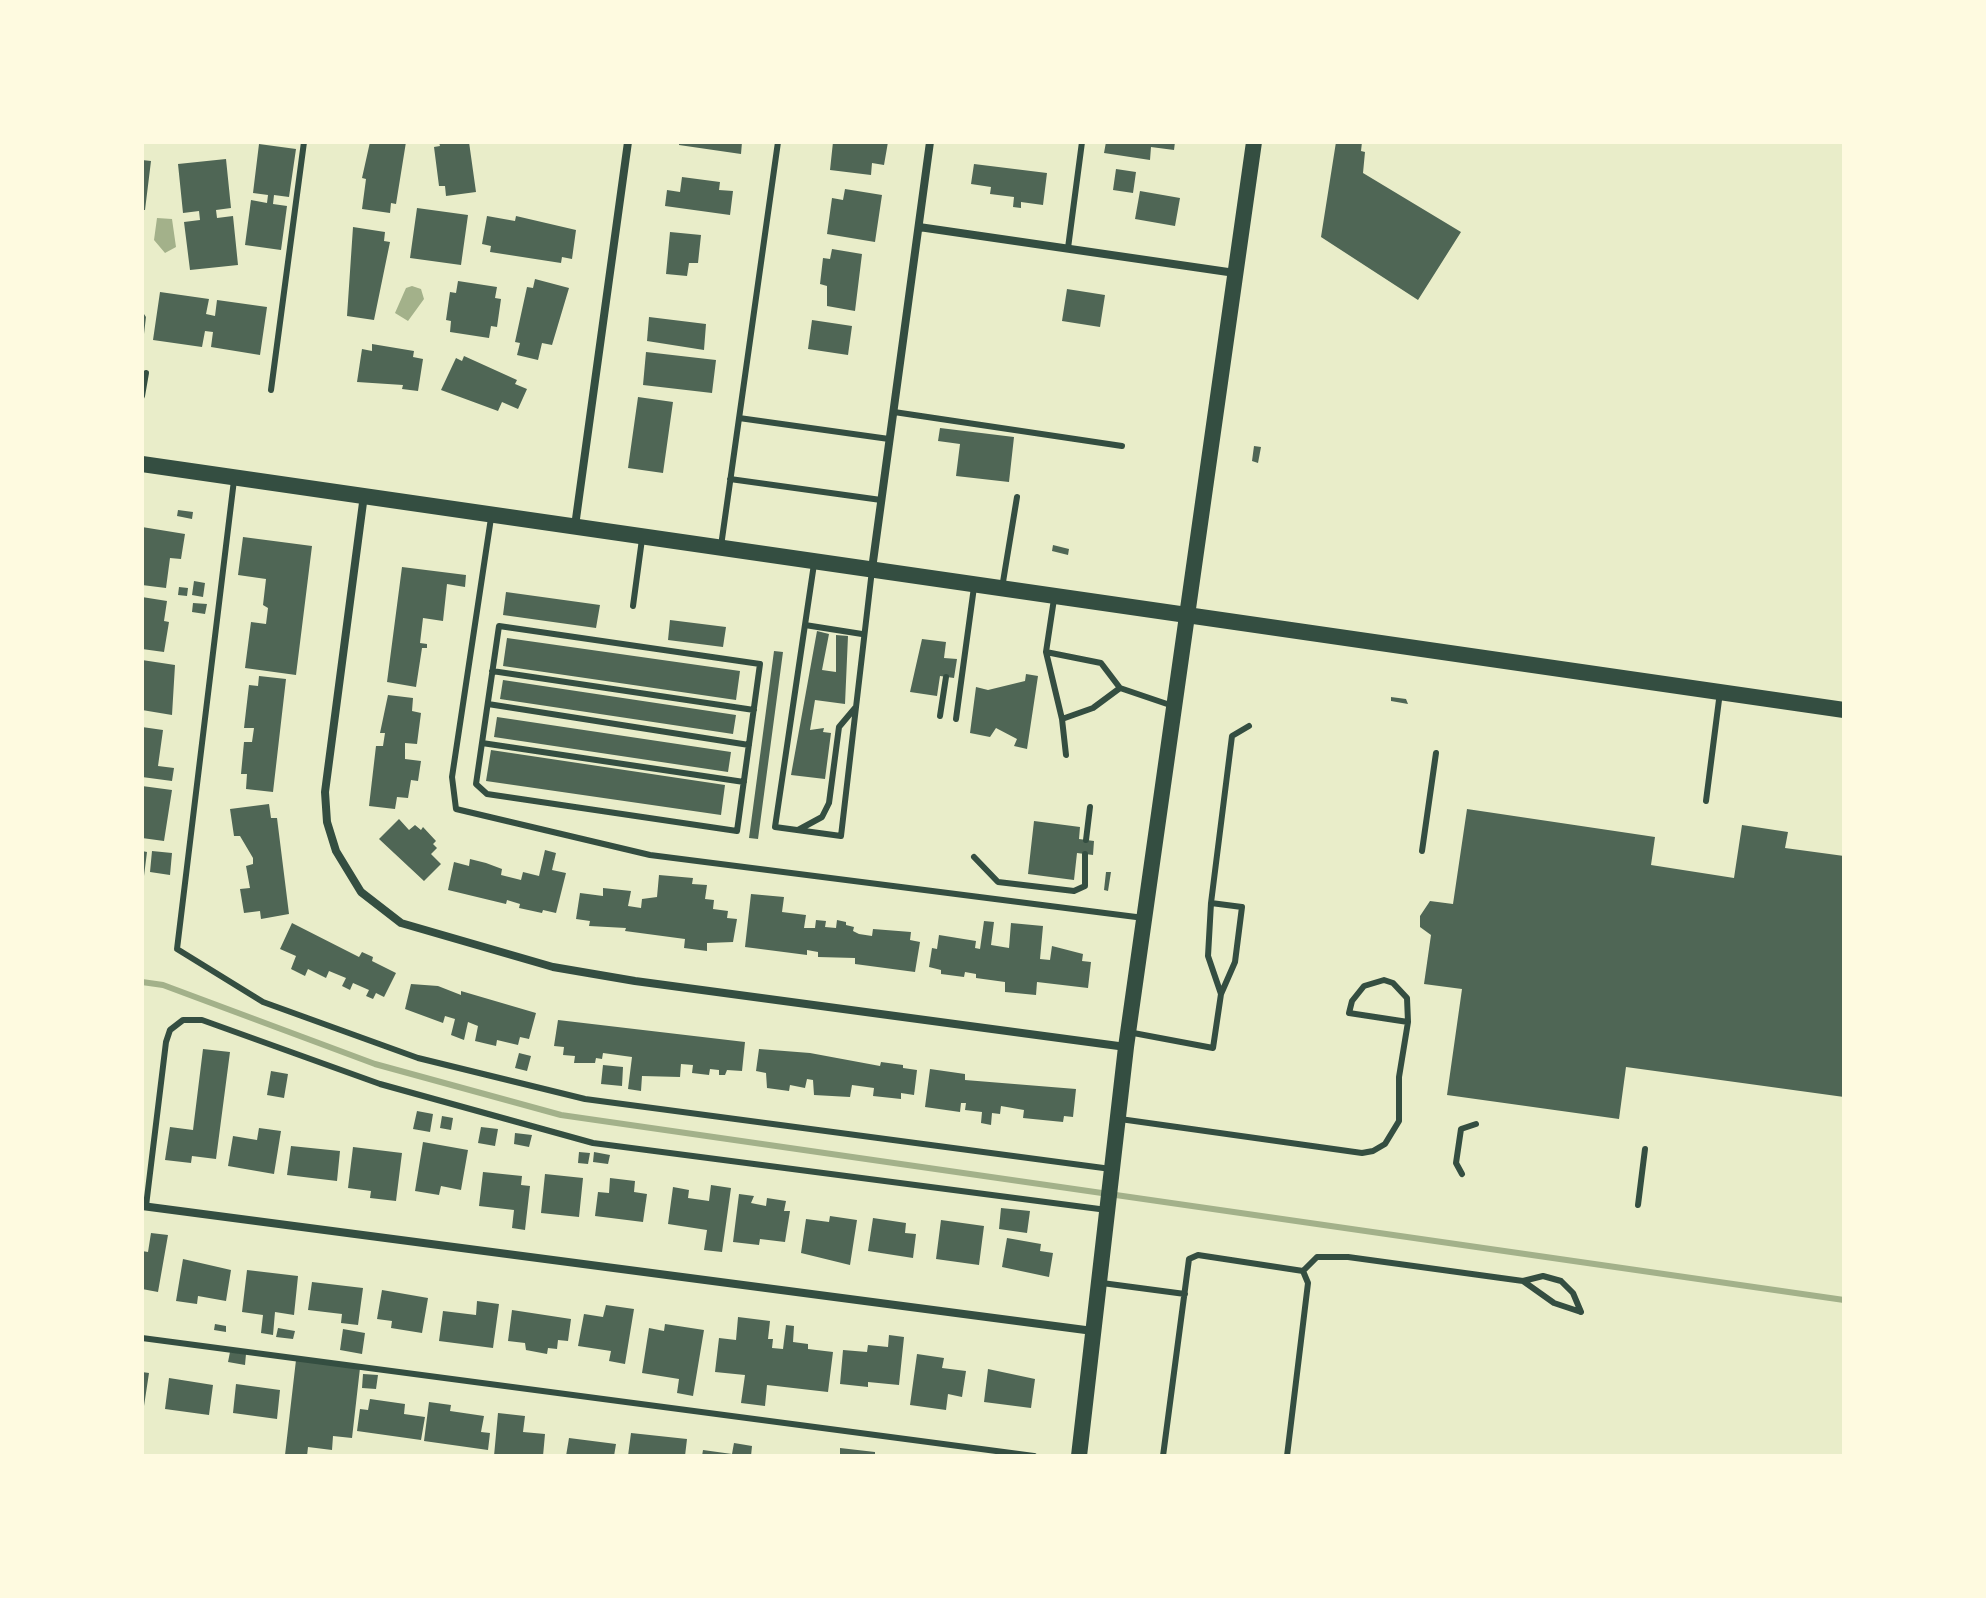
<!DOCTYPE html>
<style>
body{margin:0}
#map{position:relative;width:1986px;height:1598px;overflow:hidden;background:#e9edc9;font-family:"Nunito Sans",sans-serif}
canvas{display:block}
.frame{position:absolute;inset:0;border:144px solid #fefae0;pointer-events:none}
</style>
<div id="map">
<canvas width="1986" height="1598"></canvas>
<div class="frame"></div>
</div>
<script>
const ctx = document.querySelector('canvas').getContext('2d');
ctx.lineJoin = 'round';
function paint(path, color) { ctx.fillStyle = color; ctx.fill(path, 'evenodd'); }
const poly = rows => new Path2D(rows.map(r => 'M' + r).join(''));
function trace(path, color, width, dash) { ctx.strokeStyle = color; ctx.lineWidth = width; ctx.lineCap = dash ? 'butt' : 'round'; ctx.setLineDash(dash || []); ctx.stroke(path); }
paint(poly([
 [157,218,172,219,176,247,165,253,154,240],
 [412,286,421,289,424,299,408,321,395,313,406,288]
]), '#a3b18a');
trace(poly([
 [142,982,163,985,375,1064,561,1115,1844,1300]
]), '#a3b18a', 6);
paint(poly([
 [370,142,406,142,396,204,391,203,390,213,362,209,366,179,362,178],
 [439,142,469,142,476,192,446,196,445,186,439,186,434,147,440,146],
 [679,142,742,142,741,154,679,145],
 [833,142,888,142,884,165,872,163,871,175,830,170],
 [1106,142,1175,142,1174,150,1151,147,1150,160,1104,153],
 [1336,142,1362,142,1361,151,1365,152,1363,173,1461,232,1418,300,1321,237],
 [259,144,296,149,289,197,274,195,273,204,287,206,281,250,245,245,251,200,267,203,268,195,253,193],
 [226,159,231,208,216,210,217,218,233,216,238,265,190,270,184,222,200,220,199,211,183,213,178,164],
 [142,160,151,161,145,210,142,210],
 [974,164,1047,173,1043,205,1021,202,1021,208,1013,207,1014,197,990,194,991,187,971,184],
 [1116,169,1136,172,1133,193,1113,190],
 [682,177,720,182,719,190,733,191,730,215,665,206,667,190,680,192],
 [845,189,882,195,875,242,827,234,832,198,843,200],
 [1140,191,1180,198,1175,226,1135,219],
 [417,208,468,215,461,265,410,258],
 [487,216,515,221,516,216,576,230,572,259,562,257,561,263,490,252,491,246,482,244],
 [353,227,385,232,384,241,390,242,374,320,347,316],
 [670,232,701,235,698,263,689,263,687,276,666,274],
 [832,249,862,254,855,311,827,306,827,286,820,284,823,258,830,259],
 [535,279,569,288,552,345,542,343,538,360,517,355,520,343,515,342,527,287,533,288],
 [458,281,497,287,495,298,501,299,497,327,491,326,489,338,450,332,451,321,446,320,450,292,456,293],
 [1067,289,1105,295,1100,327,1062,321],
 [160,292,209,299,206,314,215,316,217,300,267,307,260,355,211,347,213,332,205,331,202,347,153,340],
 [142,311,146,317,144,334,142,334],
 [649,317,706,324,704,350,647,341],
 [812,320,852,326,848,355,808,349],
 [372,344,414,351,413,357,423,359,418,391,402,389,403,385,357,382,362,349,372,351],
 [646,352,716,360,712,393,643,385],
 [464,356,517,380,515,384,527,389,518,409,502,402,498,411,441,390,456,358,462,361],
 [638,397,673,402,663,473,628,468],
 [940,428,1014,437,1009,482,956,476,960,444,938,441],
 [1254,446,1261,447,1258,463,1252,461],
 [178,510,193,512,192,519,177,516],
 [142,527,185,534,181,559,170,558,166,588,142,585],
 [243,537,312,546,296,675,245,668,251,622,266,624,268,608,263,605,266,579,238,575],
 [1053,545,1069,549,1068,555,1052,551],
 [402,567,466,575,465,587,447,584,443,621,423,618,420,643,427,644,427,648,422,648,416,687,387,682],
 [194,581,205,583,203,597,192,595],
 [179,587,188,588,187,596,178,595],
 [506,592,600,605,596,628,503,615],
 [142,597,167,601,164,621,169,622,164,652,142,649],
 [193,603,207,604,205,614,192,612],
 [670,620,726,627,723,647,668,640],
 [817,631,829,634,822,670,836,672,836,635,848,636,845,704,815,700,810,730,824,728,823,732,831,733,825,779,791,775],
 [507,638,740,671,736,700,503,666],
 [922,639,946,642,944,658,957,659,954,678,940,676,937,696,910,692],
 [774,651,783,652,758,839,749,838],
 [142,660,175,665,172,715,142,710],
 [1026,674,1038,676,1027,749,1014,746,1017,739,996,728,990,737,970,733,976,687,988,690,1025,681],
 [259,676,286,679,273,792,246,789,247,774,241,774,244,742,252,742,254,728,244,728,249,685,258,686],
 [503,680,736,715,733,734,500,699],
 [388,695,413,698,412,711,421,713,417,744,405,743,405,759,421,761,418,781,411,780,408,798,397,797,395,809,369,806,376,746,383,746,385,733,380,733],
 [1391,697,1406,699,1408,704,1391,701],
 [497,717,731,752,728,772,494,737],
 [142,727,163,730,158,766,174,768,172,781,142,777],
 [491,750,725,785,721,815,486,781],
 [142,786,172,790,164,841,142,838],
 [269,804,271,818,277,818,289,914,261,919,260,911,244,913,240,889,250,888,246,866,253,864,253,858,240,836,234,836,230,809],
 [1467,809,1655,837,1651,865,1734,878,1742,825,1788,832,1785,848,1844,856,1844,1097,1626,1067,1619,1119,1447,1095,1462,989,1424,984,1431,935,1420,927,1420,916,1430,901,1453,904],
 [399,819,409,830,415,825,421,830,423,827,436,841,433,844,437,848,431,854,441,864,424,881,379,839],
 [1034,821,1080,827,1079,839,1094,841,1093,855,1077,853,1074,880,1028,874],
 [545,850,556,853,552,870,566,873,556,913,543,910,542,913,519,908,520,904,507,900,506,904,448,890,454,862,469,866,470,859,486,863,502,869,501,875,521,880,523,872,539,876],
 [142,851,147,852,144,876,142,876],
 [152,851,172,853,170,875,150,872],
 [1106,872,1111,872,1108,891,1104,890],
 [659,875,693,878,692,884,707,885,705,899,714,900,713,909,728,911,727,918,737,919,733,942,707,943,707,951,684,948,685,939,625,931,626,928,589,926,590,921,576,919,580,893,603,896,603,888,631,891,628,906,641,908,642,899,657,897],
 [751,894,784,897,782,912,806,915,804,928,815,928,816,920,826,921,825,927,836,928,837,920,846,922,846,925,854,927,853,931,859,934,872,936,873,929,911,932,910,940,920,942,915,972,855,964,855,958,818,957,818,952,807,950,807,955,745,947],
 [984,921,994,922,991,945,1009,948,1011,923,1043,926,1040,959,1050,960,1052,946,1083,954,1082,961,1091,962,1088,988,1037,982,1036,995,1005,992,1005,982,976,978,976,974,965,972,964,977,941,974,941,970,929,967,932,948,937,949,939,935,976,941,975,948,980,949],
 [292,923,359,957,362,952,373,957,372,961,396,973,384,997,376,993,373,999,366,996,369,990,353,983,350,990,342,986,346,978,329,971,326,978,308,969,305,976,291,969,296,956,280,949],
 [411,984,438,986,461,995,461,991,536,1013,529,1039,520,1037,518,1045,497,1040,496,1046,475,1041,478,1026,468,1022,464,1040,451,1035,455,1019,445,1016,443,1023,405,1009],
 [558,1020,745,1042,742,1071,727,1070,725,1075,719,1075,719,1070,710,1069,709,1075,692,1073,693,1065,681,1064,680,1077,642,1076,641,1091,628,1089,632,1057,603,1053,602,1059,596,1058,595,1063,574,1063,575,1056,563,1055,564,1047,554,1046],
 [203,1049,230,1052,216,1159,192,1156,191,1163,165,1160,170,1127,193,1130],
 [759,1049,810,1053,880,1066,881,1062,903,1065,903,1068,917,1070,914,1095,901,1093,901,1099,873,1096,874,1088,852,1085,850,1097,814,1095,813,1080,807,1079,805,1088,790,1085,789,1091,767,1088,766,1073,756,1071],
 [519,1053,531,1056,527,1071,515,1068],
 [603,1065,623,1067,622,1086,601,1084],
 [930,1069,965,1074,965,1080,1076,1089,1073,1117,1064,1116,1063,1122,1023,1118,1024,1110,1001,1106,1000,1114,992,1113,991,1125,981,1123,982,1112,965,1110,966,1103,961,1103,960,1112,925,1107],
 [271,1071,288,1074,284,1098,267,1095],
 [417,1111,433,1114,430,1132,413,1129],
 [442,1116,453,1118,451,1130,440,1128],
 [481,1127,498,1129,495,1146,478,1143],
 [259,1128,281,1131,274,1174,228,1166,233,1136,257,1140],
 [515,1133,532,1135,529,1147,514,1144],
 [423,1142,468,1150,461,1190,441,1186,439,1195,415,1191],
 [291,1146,340,1151,337,1181,287,1175],
 [353,1147,402,1153,396,1201,370,1198,371,1191,348,1188],
 [579,1152,590,1153,588,1164,578,1163],
 [594,1152,610,1155,608,1164,593,1162],
 [483,1172,522,1176,521,1185,530,1186,525,1230,512,1228,514,1210,479,1206],
 [545,1174,583,1178,579,1217,541,1213],
 [610,1178,635,1181,634,1192,647,1194,643,1222,595,1216,598,1192,609,1193],
 [711,1185,731,1188,722,1252,704,1250,707,1230,668,1224,673,1187,689,1190,688,1198,709,1201],
 [739,1194,754,1196,751,1203,766,1206,767,1198,786,1201,784,1211,790,1211,785,1242,760,1239,759,1245,733,1242],
 [1001,1208,1030,1211,1027,1233,999,1229],
 [830,1216,857,1220,850,1265,801,1253,806,1219,829,1222],
 [873,1218,906,1223,905,1233,916,1234,913,1258,868,1251],
 [941,1220,984,1226,979,1265,936,1259],
 [151,1233,168,1235,158,1292,142,1289,142,1251,148,1252],
 [1007,1238,1041,1244,1040,1251,1053,1253,1049,1277,1002,1267],
 [183,1259,231,1270,226,1301,198,1296,197,1304,176,1301],
 [247,1270,298,1276,294,1315,275,1312,273,1335,261,1333,263,1315,242,1312],
 [312,1282,363,1288,358,1325,341,1323,342,1314,308,1310],
 [382,1290,428,1298,422,1333,391,1328,392,1321,377,1319],
 [477,1301,499,1304,493,1348,439,1341,443,1311,476,1315],
 [606,1305,634,1309,625,1364,609,1361,611,1351,578,1346,584,1314,603,1317],
 [512,1310,571,1319,568,1341,558,1340,557,1349,548,1348,547,1354,526,1350,525,1343,508,1341],
 [738,1317,770,1321,768,1339,773,1339,772,1348,783,1349,786,1325,794,1326,793,1342,808,1344,808,1349,833,1352,828,1392,767,1385,765,1406,741,1403,745,1375,715,1372,719,1338,736,1340],
 [215,1324,226,1326,226,1332,214,1330],
 [665,1324,704,1330,693,1396,677,1393,679,1379,642,1373,649,1328,664,1331],
 [278,1328,295,1331,293,1339,276,1337],
 [343,1329,365,1333,362,1354,340,1350],
 [889,1335,904,1337,899,1385,868,1382,868,1387,840,1384,843,1350,867,1352,868,1345,888,1347],
 [230,1352,246,1354,245,1365,228,1362],
 [917,1354,944,1358,942,1368,966,1371,962,1397,948,1394,946,1410,910,1405],
 [296,1360,360,1368,352,1438,333,1436,332,1450,308,1447,307,1456,285,1455],
 [988,1369,1035,1379,1031,1408,984,1402],
 [142,1372,149,1373,144,1406,142,1406],
 [363,1374,378,1375,376,1389,362,1388],
 [169,1378,213,1385,209,1415,165,1409],
 [236,1384,280,1390,277,1419,233,1413],
 [370,1399,405,1404,404,1414,425,1417,421,1440,357,1431,360,1409,368,1410],
 [429,1402,451,1405,450,1411,484,1416,481,1432,490,1433,488,1450,424,1441],
 [498,1413,525,1416,523,1432,545,1434,543,1456,494,1456],
 [631,1433,687,1439,685,1456,628,1456],
 [569,1438,616,1444,614,1456,566,1456],
 [734,1443,752,1446,751,1456,702,1456,703,1450,732,1454],
 [840,1448,875,1452,875,1456,840,1456]
]), '#4f6655');
trace(poly([
 [1068,248,1082,142],
 [271,390,304,142],
 [142,396,146,373],
 [894,412,1122,446],
 [739,418,889,439],
 [730,479,881,500],
 [234,480,177,949,263,1002,418,1058,585,1099,1111,1169],
 [491,518,452,777,456,809,650,855,1144,918],
 [721,546,778,142],
 [814,564,775,827,841,836,872,570],
 [1002,588,1017,497],
 [1054,599,1046,652,1101,663,1120,688,1173,706],
 [633,606,642,539],
 [805,625,862,634],
 [499,626,760,664,737,831,487,794,476,784,499,626],
 [1046,652,1062,719,1066,755],
 [492,671,754,710],
 [488,704,749,745],
 [940,716,946,677],
 [956,719,974,587],
 [1062,719,1093,708,1120,688],
 [482,743,744,782],
 [1706,801,1720,692],
 [798,830,822,817,829,803,839,727,855,708],
 [1086,840,1090,807],
 [1422,851,1436,753],
 [974,857,998,882,1074,891,1085,886,1085,854],
 [1211,903,1208,956,1221,994,1235,962,1242,907,1211,903,1232,736,1249,726],
 [1128,1032,1213,1048,1221,994],
 [1120,1119,1362,1153,1373,1151,1385,1144,1399,1121,1399,1077,1408,1022,1407,998,1393,983,1384,980,1364,986,1352,1001,1349,1013,1408,1022],
 [1462,1174,1456,1163,1461,1129,1476,1124],
 [1638,1205,1645,1149],
 [146,1206,166,1042,170,1030,183,1020,202,1020,380,1084,593,1143,1107,1210],
 [1303,1271,1317,1257,1348,1257,1523,1281,1554,1303,1581,1312],
 [1523,1281,1543,1276,1561,1281,1573,1293,1581,1312],
 [1102,1283,1185,1294],
 [142,1338,1034,1456],
 [1163,1456,1189,1259,1198,1255,1303,1271,1308,1283,1287,1456]
]), '#344e41', 6);
trace(poly([
 [919,227,1235,273],
 [364,495,325,792,327,822,336,851,361,892,401,923,553,967,635,981,1126,1047],
 [575,526,628,142],
 [872,569,930,142],
 [142,1206,1093,1331]
]), '#344e41', 8);
trace(poly([
 [142,464,1844,710],
 [1079,1456,1126,1047,1254,142]
]), '#344e41', 16);
</script>
